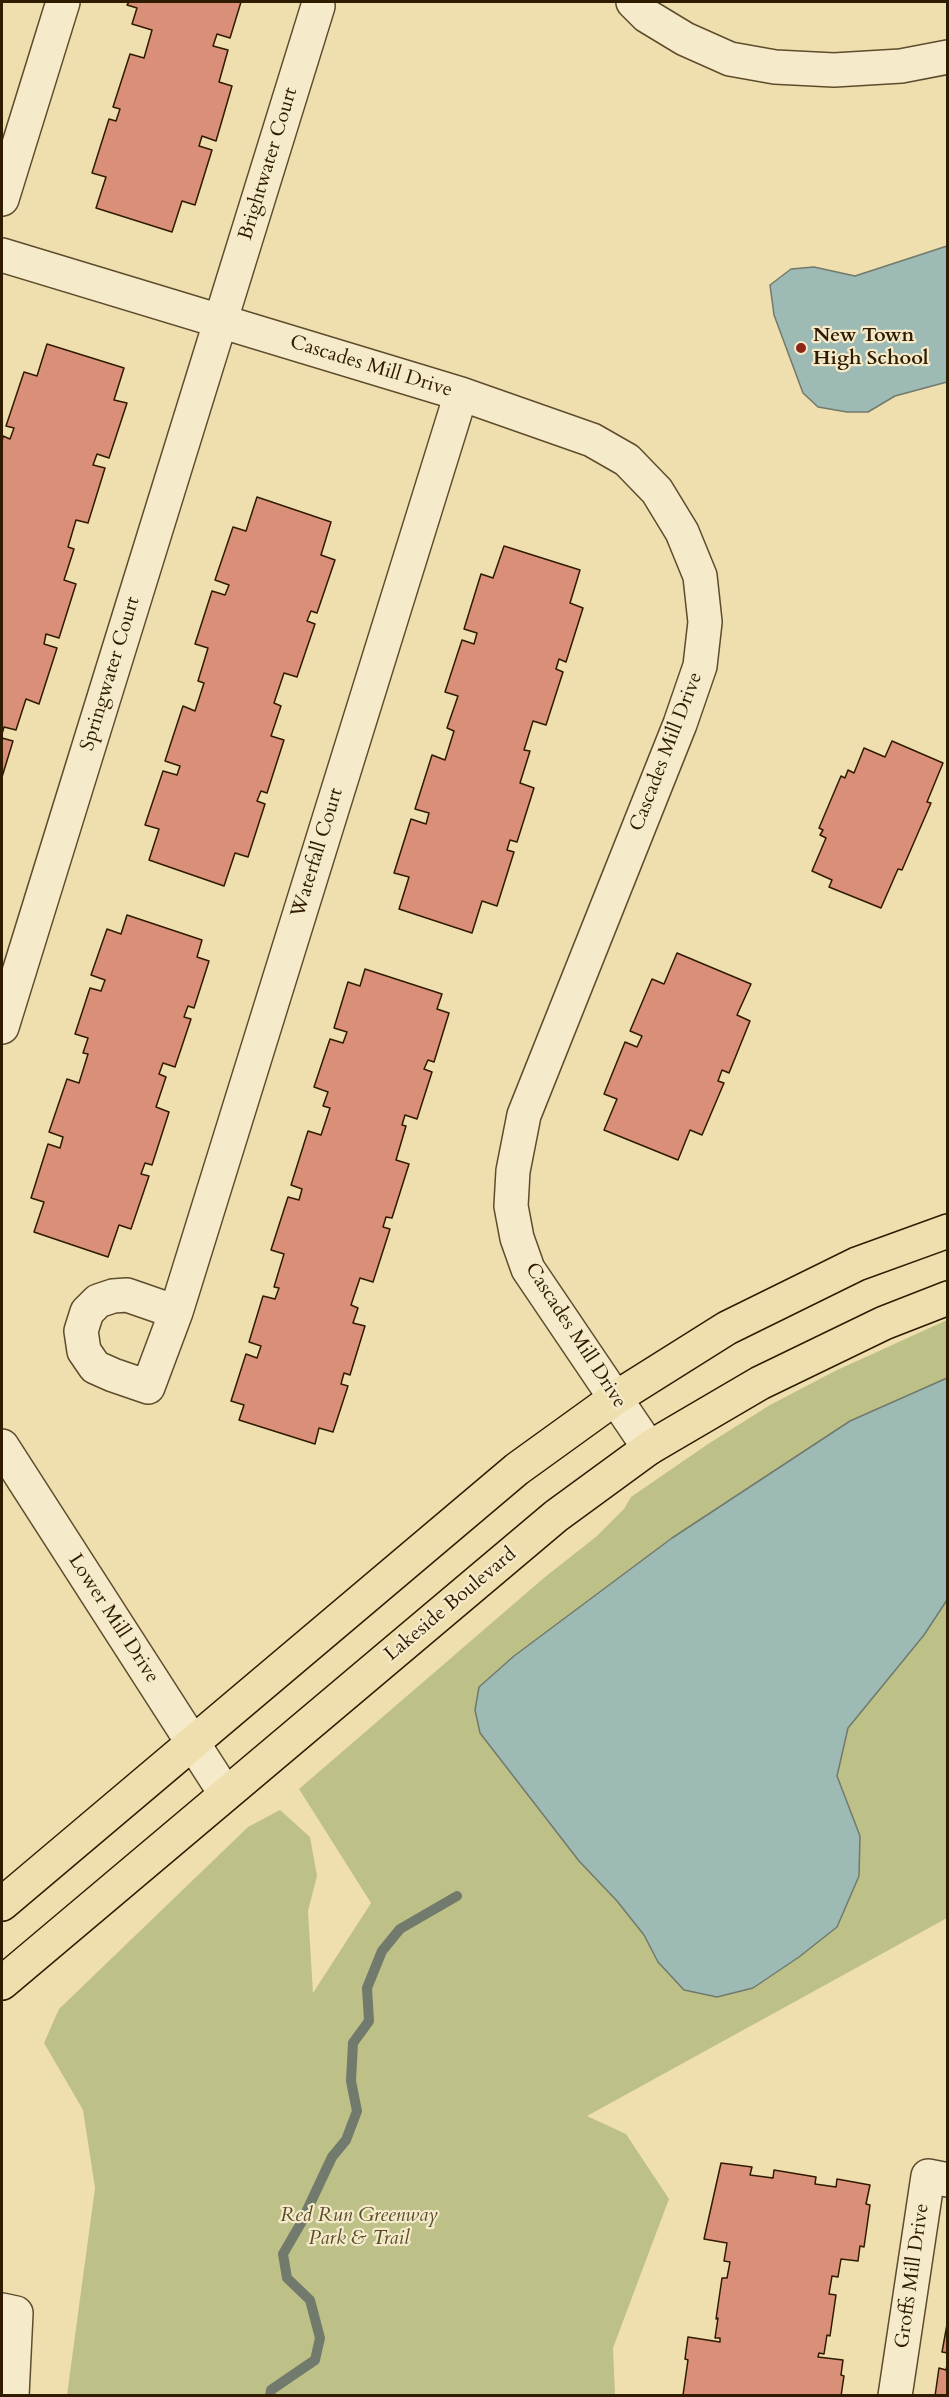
<!DOCTYPE html>
<style>
body{margin:0}
#map{position:relative;width:949px;height:2397px;overflow:hidden;background:#f0dfae;font-family:Cardo,serif}
canvas{display:block}
.frame{position:absolute;inset:0;border:3px solid #2e1b00;pointer-events:none}
</style>
<div id="map">
<canvas width="949" height="2397"></canvas>
<div class="frame"></div>
</div>
<script>
const ctx = document.querySelector('canvas').getContext('2d');
ctx.lineJoin = 'round';
function paint(path, color) { ctx.fillStyle = color; ctx.fill(path, 'evenodd'); }
const poly = rows => new Path2D(rows.map(r => 'M' + r).join(''));
function trace(path, color, width, dash) { ctx.strokeStyle = color; ctx.lineWidth = width; ctx.lineCap = dash ? 'butt' : 'round'; ctx.setLineDash(dash || []); ctx.stroke(path); }
function drawText(font, color, halo, rows, align = 'center') {
  ctx.font = font + ' Cardo,serif'; ctx.lineWidth = 4.5; ctx.setLineDash([]); ctx.textBaseline = 'middle'; ctx.strokeStyle = halo; ctx.fillStyle = color; for (const [text, x, y, turn = 0] of rows) {
    ctx.save(); ctx.translate(x, y); ctx.rotate((+turn || 0) * Math.PI / 180); ctx.textAlign = isNaN(turn) ? turn : align; if (halo) ctx.strokeText(text, 0, 0); ctx.fillText(text, 0, 0); ctx.restore();
  }
}
paint(poly([
 [947,1320,947,1918,587,2116,626,2134,669,2199,613,2348,615,2395,67,2395,95,2188,83,2110,44,2043,59,2009,248,1827,280,1810,310,1837,317,1876,308,1911,313,1993,371,1903,299,1789,545,1577,597,1536,624,1509,631,1497,708,1444,770,1405,835,1371]
]), '#bdc188');
const water = poly([
 [947,246,947,382,895,396,868,412,847,412,818,407,803,393,774,315,770,285,791,269,814,267,855,276,947,246],
 [947,1378,947,1600,924,1635,848,1728,837,1776,860,1836,859,1876,837,1927,799,1957,753,1988,717,1997,684,1990,658,1962,644,1935,617,1901,579,1861,480,1733,475,1710,479,1687,514,1656,672,1538,850,1421,947,1378]
]);
paint(water, '#9dbab4');
trace(water, '#717a6c', 1.5);
trace(poly([
 [270,2396,271,2390,315,2360,320,2338,310,2300,287,2278,283,2254,301,2223,332,2157,346,2140,357,2111,351,2081,353,2043,369,2021,367,1988,382,1951,400,1929,457,1896]
]), '#717a6c', 10);
const building = poly([
 [129,2,241,2,230,38,217,34,213,46,228,50,219,82,232,86,216,141,202,136,199,146,212,150,195,205,182,201,172,232,96,208,106,177,92,173,109,119,116,121,120,109,113,107,130,54,144,58,152,30,132,24,137,8,127,5,129,2],
 [47,344,124,368,114,400,127,403,109,458,97,454,93,465,105,468,88,523,76,520,68,547,74,549,64,580,76,584,59,638,46,634,44,644,57,648,39,704,26,699,16,730,4,727,2,734,2,442,3,436,10,439,14,428,6,426,24,372,37,376,47,344],
 [257,497,331,522,321,555,335,560,317,613,311,611,307,621,315,624,297,677,284,673,274,703,281,706,271,736,284,740,267,793,261,791,257,801,265,804,248,857,235,853,224,886,149,860,159,829,145,825,163,771,177,775,180,766,165,761,183,706,195,711,204,683,198,681,208,648,195,644,212,591,225,595,229,585,215,580,233,527,246,531,257,497],
 [504,546,580,570,570,603,583,608,566,662,559,659,556,669,563,672,546,725,533,721,524,750,530,751,520,783,534,788,517,842,510,840,507,850,514,852,497,906,482,901,472,933,399,909,409,877,394,873,411,819,426,824,429,813,415,809,432,755,445,760,454,731,447,728,458,696,445,692,462,640,474,644,477,633,464,629,481,574,493,578,504,546],
 [2,738,13,741,2,777,2,738],
 [892,741,943,763,927,802,931,803,902,870,898,869,881,908,829,887,832,880,812,871,826,838,820,835,823,830,819,828,841,776,845,778,848,770,854,773,864,748,885,757,892,741],
 [127,915,202,940,197,957,209,961,194,1008,188,1006,184,1017,191,1019,175,1067,163,1063,159,1074,166,1077,156,1107,169,1112,152,1165,145,1163,141,1174,149,1176,131,1229,119,1225,108,1257,34,1232,44,1202,31,1198,48,1144,60,1148,63,1137,49,1132,67,1079,79,1083,88,1054,83,1053,88,1038,75,1034,90,988,101,991,105,980,91,975,107,929,121,934,127,915],
 [677,953,751,984,737,1015,750,1021,729,1073,722,1070,718,1081,724,1083,702,1135,690,1130,678,1160,604,1130,617,1099,604,1094,625,1042,637,1047,642,1036,630,1031,652,979,664,984,677,953],
 [365,969,442,994,437,1009,449,1013,434,1062,428,1060,424,1069,432,1072,417,1119,405,1115,402,1125,406,1126,396,1160,409,1164,392,1218,386,1217,383,1227,390,1229,373,1282,360,1278,351,1305,358,1308,353,1323,365,1326,350,1375,344,1373,341,1384,348,1386,333,1432,319,1428,315,1444,239,1420,244,1405,231,1401,246,1354,257,1358,261,1346,249,1342,263,1296,275,1299,279,1288,274,1287,284,1254,271,1250,288,1197,299,1200,302,1189,291,1185,308,1131,321,1135,330,1108,323,1106,328,1092,314,1087,330,1039,343,1043,347,1032,334,1028,348,982,360,986,365,969],
 [721,2163,752,2167,750,2175,773,2178,774,2170,816,2177,815,2184,836,2187,837,2179,870,2185,866,2204,870,2205,864,2247,860,2246,858,2261,841,2259,838,2277,832,2276,829,2294,836,2295,830,2336,827,2335,824,2354,819,2353,818,2357,843,2360,841,2375,844,2376,841,2396,683,2395,688,2360,685,2359,688,2337,720,2342,720,2338,715,2338,718,2318,716,2319,722,2278,727,2278,730,2262,724,2261,727,2243,704,2239,721,2163],
 [948,2319,948,2353,942,2352,948,2319],
 [948,2360,948,2396,935,2396,939,2368,946,2370,948,2360]
]);
paint(building, '#da8f79');
trace(building, '#2e1b00', 1.5);
const minor = poly([
 [633,2,647,16,685,39,730,59,775,67,834,70,901,66,948,57],
 [2,199,63,2],
 [2,255,461,394,592,440,627,460,657,491,682,532,700,576,705,622,700,666,680,724,524,1115,513,1171,511,1206,517,1238,528,1269,649,1448],
 [2,1027,318,6],
 [176,1312,148,1387,113,1375,95,1367,84,1351,81,1331,87,1312,98,1301,113,1296,127,1295,176,1312,461,394],
 [2,1446,225,1793],
 [2,2310,16,2313,12,2396],
 [895,2396,928,2176,948,2180]
]);
const major = poly([
 [2,1904,517,1469,614,1399,727,1328,857,1264,948,1231],
 [2,1983,556,1516,649,1448,760,1383,884,1323,948,1298]
]);
trace(minor, '#5e4c2c', 36);
trace(major, '#2e1b00', 36);
trace(minor, '#f5eaca', 33);
trace(major, '#f0dfae', 33);
for (const [x, y, r, color] of [
 [801,348,6,"#8f2418"]
]) { const dot = new Path2D(); dot.arc(x, y, r, 0, 2 * Math.PI); ctx.fillStyle = color; ctx.fill(dot); trace(dot, '#f5eaca', 2); }
drawText('20px', '#2e1b00', '#f5eaca', [
 ["Brightwater Court",269,164,-73],
 ["Cascades Mill Drive",371,367,17],
 ["Springwater Court",111,674,-73],
 ["Cascades Mill Drive",667,752,-69],
 ["Waterfall Court",318,853,-73],
 ["Cascades Mill Drive",575,1336,57],
 ["Lakeside Boulevard",451,1605,-40],
 ["Lower Mill Drive",113,1619,57],
 ["Groffs Mill Drive",913,2276,-82]
]);
drawText('bold 20px', '#2e1b00', '#f5eaca', [
 ["New Town",813,336],
 ["High School",813,359]
], 'left');
drawText('italic 20px', '#594d29', '#f5eaca', [
 ["Red Run Greenway",359,2216],
 ["Park & Trail",359,2239]
]);
</script>
